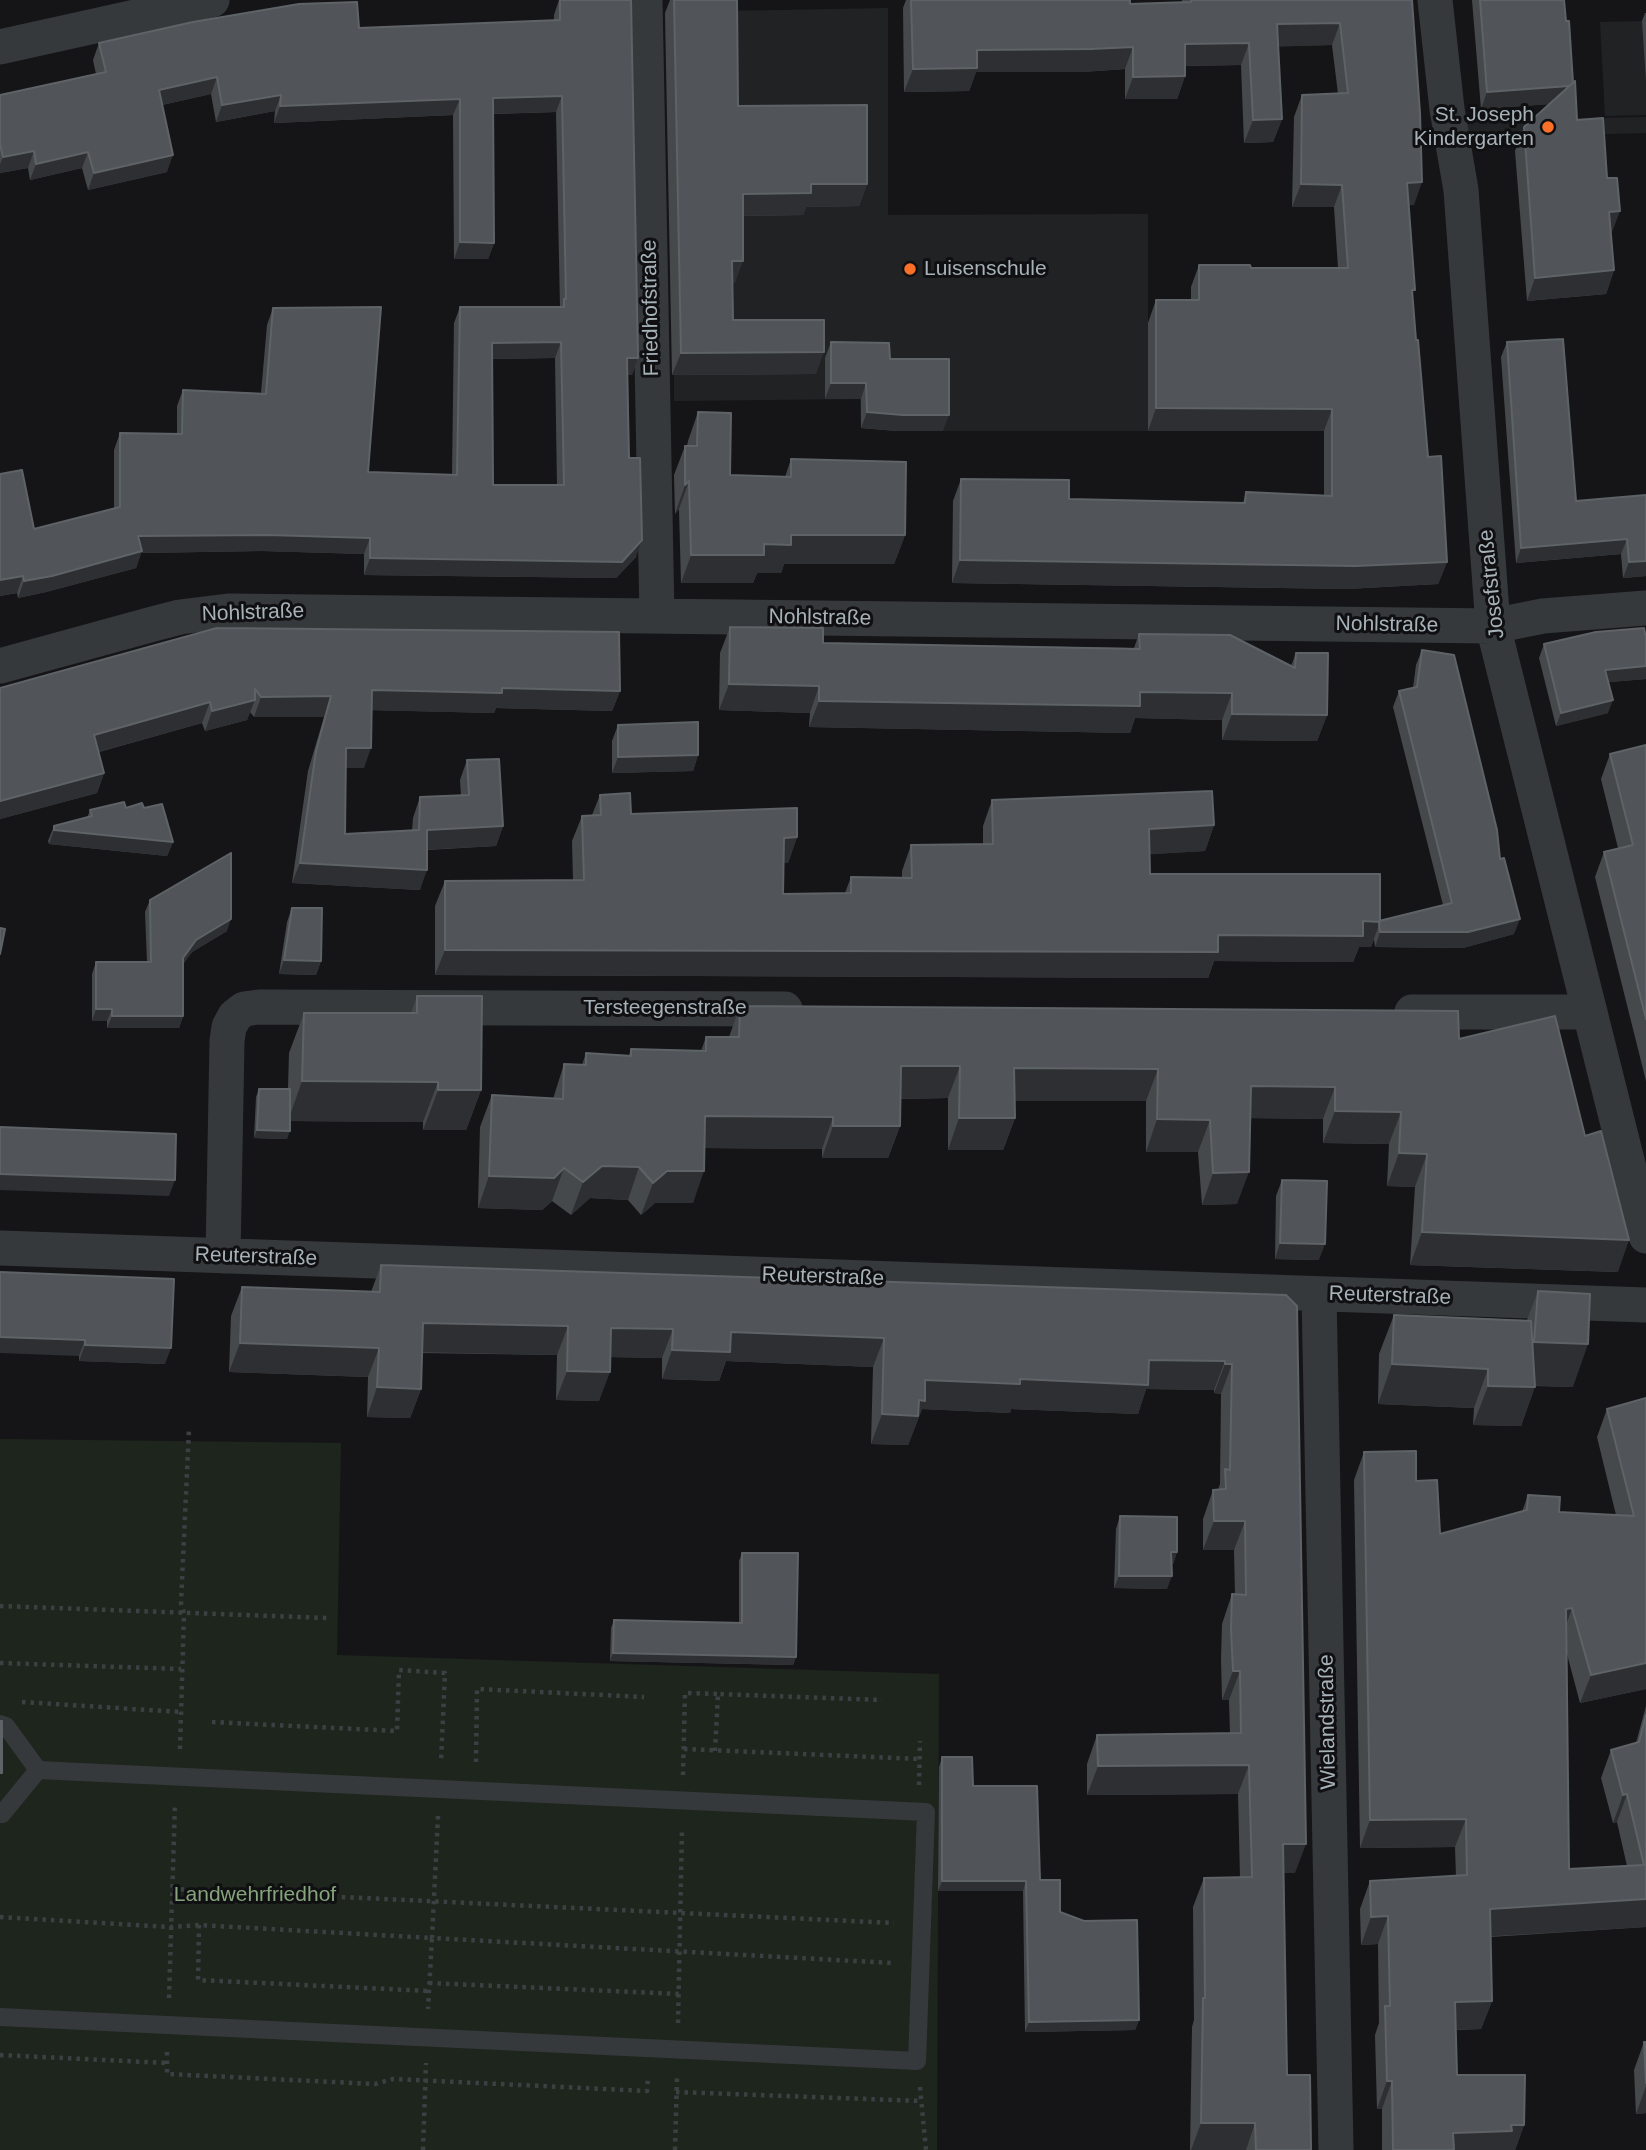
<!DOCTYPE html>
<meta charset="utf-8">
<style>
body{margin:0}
canvas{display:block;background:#151517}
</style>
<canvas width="1646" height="2150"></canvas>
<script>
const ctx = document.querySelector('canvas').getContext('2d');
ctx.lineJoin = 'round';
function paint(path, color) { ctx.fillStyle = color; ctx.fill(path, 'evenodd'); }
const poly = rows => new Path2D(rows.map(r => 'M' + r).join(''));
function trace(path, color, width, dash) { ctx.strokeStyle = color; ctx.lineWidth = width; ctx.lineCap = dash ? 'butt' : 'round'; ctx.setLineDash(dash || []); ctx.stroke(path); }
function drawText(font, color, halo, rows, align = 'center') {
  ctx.font = font + ' Arial,sans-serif'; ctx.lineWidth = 6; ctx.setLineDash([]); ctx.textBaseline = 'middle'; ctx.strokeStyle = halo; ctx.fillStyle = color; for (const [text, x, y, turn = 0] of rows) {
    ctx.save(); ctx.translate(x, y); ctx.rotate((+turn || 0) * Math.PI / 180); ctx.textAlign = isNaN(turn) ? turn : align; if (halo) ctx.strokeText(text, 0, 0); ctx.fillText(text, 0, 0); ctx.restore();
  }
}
paint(poly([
 [888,8,888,215,1148,214,1148,431,943,431,861,428,860,399,674,401,674,375,728,11],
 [1646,21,1646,115,1605,116,1600,22],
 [1646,117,1646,133,1451,138,1449,121]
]), '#212224');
paint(poly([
 [0,1439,341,1443,337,1655,939,1674,937,2150,0,2150]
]), '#1e251d');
trace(poly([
 [0,1606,327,1618],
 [0,1663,181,1669],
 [22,1702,181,1712],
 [212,1722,397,1731,399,1670,445,1673,441,1762],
 [180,1749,184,1614,181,1603,189,1429],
 [684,1749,920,1759],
 [715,1751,718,1694,882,1700],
 [476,1762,477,1689,644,1697],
 [683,1775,685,1693,718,1694],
 [919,1785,920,1741],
 [438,1816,432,1938,892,1963],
 [172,1889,894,1923],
 [0,1917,171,1927,199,1925,432,1938,428,2009],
 [199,1925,198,1980,429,1991],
 [429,1983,679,1994],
 [169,1998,175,1803],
 [678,2023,682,1829],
 [167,2052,167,2074,375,2084,393,2079,647,2091,648,2076],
 [0,2055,167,2063],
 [920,2087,926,2150],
 [676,2092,922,2101],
 [423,2150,426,2063],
 [675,2150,677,2077]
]), '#3c4043', 4.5, [3.5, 5]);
trace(poly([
 [0,1724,6,1726,38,1770,926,1812,917,2061,0,2017],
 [0,1814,2,1814,38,1770]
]), '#36393c', 18);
trace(poly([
 [645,0,657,616],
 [1435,0,1447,109,1461,190,1493,626,1646,1236],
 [0,47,212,0],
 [0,666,153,624,180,617,228,611,1493,626,1543,616,1646,608],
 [1412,1012,1590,1012],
 [0,1248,1646,1305],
 [223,1256,227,1041,229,1027,235,1016,244,1009,259,1007,785,1009],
 [1319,1294,1336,2150]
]), '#36393c', 35);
paint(poly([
 [559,0,631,0,638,358,632,375,628,375,629,458,636,557,616,578,364,575,364,554,262,551,141,553,136,568,46,592,18,598,17,593,0,596,0,474,34,529,114,508,114,450,120,433,177,434,177,406,183,390,261,393,267,325,273,308,368,472,452,475,454,323,460,307,560,307,556,112,494,114,494,243,488,259,454,259,453,115,274,123,275,111,216,122,211,94,162,105,167,172,88,190,82,168,30,180,28,168,0,173,0,95,96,74,93,60,99,43,359,28,554,21,554,15],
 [555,358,557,485,493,485,492,359],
 [670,0,737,0,738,106,867,184,859,206,806,207,803,215,743,216,735,283,732,283,733,320,816,374,672,375,665,13],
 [906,0,1130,0,1130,4,1182,3,1182,0,1412,0,1414,205,1409,205,1412,296,1416,340,1428,457,1447,562,1438,584,1347,589,952,583,953,501,961,479,1069,499,1243,503,1246,492,1324,495,1324,431,1148,431,1148,323,1156,300,1191,300,1191,287,1199,265,1251,268,1338,268,1334,207,1292,207,1294,117,1302,95,1338,94,1332,45,1278,46,1282,119,1273,142,1244,143,1241,65,1185,66,1185,76,1177,99,1125,99,1125,69,1082,72,976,72,969,91,904,92,903,8],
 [1472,0,1564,0,1577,120,1611,234,1614,270,1606,294,1527,301,1515,151,1524,127,1549,104,1481,109],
 [1645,13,1646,13,1646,81,1642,21],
 [831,342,890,359,943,431,897,431,861,428,861,399,825,399,825,358],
 [1507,342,1576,501,1646,495,1646,576,1623,578,1621,554,1516,563,1501,357],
 [698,412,730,475,785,477,791,459,905,535,894,564,784,564,781,573,757,573,753,583,681,583,679,509,675,514,674,475,685,446,687,446,688,441],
 [730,627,823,643,1134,648,1139,634,1291,666,1296,653,1327,715,1317,741,1222,740,1222,720,1135,718,1130,733,809,727,810,713,719,710,720,653],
 [1646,638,1646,679,1609,682,1608,713,1556,726,1539,658,1544,644],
 [1422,650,1500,859,1514,934,1463,948,1375,947,1374,939,1371,947,1359,947,1353,962,1214,961,1208,978,435,975,435,906,445,881,573,880,572,841,582,816,592,815,600,795,631,814,797,837,788,863,784,863,783,894,845,893,851,877,902,878,902,871,911,845,983,844,983,826,992,800,1214,825,1205,851,1150,854,1150,874,1380,921,1443,905,1393,707,1399,691,1413,688,1416,665],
 [0,688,620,691,612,711,496,708,494,713,371,710,364,768,346,768,345,834,412,831,413,818,420,797,461,795,460,780,467,760,503,826,496,846,427,850,420,890,292,883,308,771,324,717,254,717,250,712,247,720,205,731,202,723,99,752,104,773,97,793,0,819],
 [618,725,698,755,693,771,612,773,612,741],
 [1646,745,1646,1081,1595,877,1604,852,1618,848,1601,779,1610,754],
 [126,808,144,808,173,842,167,856,49,844,48,841,54,826,87,818,90,810],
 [150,900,227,931,192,952,183,964,183,1016,179,1028,107,1028,107,1021,92,1021,92,974,96,962,147,962,145,912],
 [292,908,321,961,316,975,279,974,287,922],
 [417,996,481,1090,466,1130,423,1130,423,1122,290,1121,287,1139,254,1138,256,1097,259,1089,288,1089,289,1053,304,1013,411,1013],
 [740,1006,1459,1039,1618,1272,1410,1265,1415,1187,1387,1186,1389,1144,1323,1143,1323,1119,1250,1118,1237,1204,1202,1205,1198,1152,1146,1152,1146,1101,1015,1101,1015,1118,1003,1150,948,1150,948,1098,901,1099,900,1126,888,1158,822,1158,822,1149,705,1148,693,1203,655,1203,641,1215,628,1200,590,1198,571,1215,552,1201,542,1210,478,1208,480,1127,492,1095,553,1099,564,1064,582,1065,586,1053,629,1055,631,1049,701,1051,706,1037,729,1037],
 [1282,1180,1319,1260,1275,1259,1276,1196],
 [381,1265,1286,1295,1295,1873,1284,1873,1287,2075,1311,2150,1190,2150,1192,2027,1194,2020,1193,1907,1204,1878,1240,1877,1238,1794,1087,1795,1087,1764,1097,1735,1230,1733,1229,1700,1222,1700,1221,1658,1222,1624,1232,1594,1235,1595,1234,1550,1203,1550,1203,1519,1213,1490,1218,1490,1220,1484,1221,1394,1214,1393,1214,1390,1146,1389,1138,1414,1011,1409,1010,1413,922,1409,908,1445,871,1444,873,1367,726,1361,719,1381,662,1379,662,1358,610,1357,599,1401,556,1400,557,1355,422,1353,421,1389,410,1418,367,1417,368,1377,229,1372,231,1316,242,1287,371,1292],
 [0,1272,165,1364,79,1361,79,1356],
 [1538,1291,1573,1387,1535,1386,1521,1426,1473,1425,1474,1408,1378,1404,1379,1354,1394,1315,1527,1320],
 [1646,1398,1646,1689,1580,1703,1567,1654,1569,1869,1627,1866,1617,1822,1613,1823,1601,1778,1611,1750,1636,1743,1646,1706,1646,1927,1490,1937,1492,2001,1481,2029,1456,2030,1457,2075,1524,2125,1515,2150,1382,2150,1382,2109,1377,2109,1375,2035,1379,2023,1378,1944,1361,1945,1360,1909,1370,1881,1456,1876,1455,1847,1360,1848,1354,1480,1364,1452,1416,1481,1440,1534,1522,1512,1528,1495,1559,1512,1616,1515,1597,1437,1607,1409],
 [1120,1516,1177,1552,1173,1564,1172,1564,1167,1589,1114,1588,1116,1529],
 [742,1553,796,1657,793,1665,610,1661,611,1628,614,1620,739,1623,739,1561],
 [942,1757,973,1786,1040,1880,1060,1912,1139,2020,1135,2030,1025,2032,1023,1891,938,1891,939,1767],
 [1644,2042,1646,2042,1646,2113,1636,2114,1634,2070]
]), '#46494c');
paint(poly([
 [1340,23,1332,45,1269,47,1277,24],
 [1249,43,1241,65,1176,66,1185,44],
 [1133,47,1125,69,1082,72,976,72,969,91,904,92,913,69,977,50],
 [1185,76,1177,99,1125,99,1133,77],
 [217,77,211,94,153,107,159,90],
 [1573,86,1567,103,1481,109,1487,92],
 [281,95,275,111,216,122,222,105],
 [562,96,556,112,487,114,493,98],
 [460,99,453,115,274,123,280,106],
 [1282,119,1273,142,1244,143,1253,120],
 [34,151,28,168,0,173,0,164,3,157],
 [88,152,82,168,30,180,36,164],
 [173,155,167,172,88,190,94,173],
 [1422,182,1414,205,1399,206,1407,183],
 [811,184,867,184,859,206,806,207,803,215,735,216,743,194],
 [1301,184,1342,185,1334,207,1292,207],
 [1620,211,1611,235,1609,212],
 [460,242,494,243,488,259,454,259],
 [732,261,743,261,735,283,724,283],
 [1614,270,1606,294,1527,301,1535,278],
 [561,342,555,358,486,359,492,343],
 [824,352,816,374,672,375,681,353],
 [627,358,638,358,632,375,621,375],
 [831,383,866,383,861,399,825,399],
 [1156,408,1332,409,1324,431,1148,431],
 [867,412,949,415,943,431,897,431,861,428],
 [689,481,679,509,675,514,685,485],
 [268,535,370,538,364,554,262,551,141,553,136,568,46,592,18,598,24,581,138,536],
 [791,535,905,535,894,564,784,564,781,573,757,573,753,583,681,583,691,555,764,544],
 [1627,539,1621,554,1516,563,1521,548],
 [642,540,636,557,616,578,364,575,370,558],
 [960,560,1447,562,1438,584,1347,589,952,583],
 [1646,561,1646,576,1623,578,1629,562],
 [23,576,17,593,0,596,0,580],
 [1646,666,1646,679,1600,683,1605,670],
 [729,684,819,686,810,713,719,710],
 [502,688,620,691,612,711,496,708,494,713,364,710,372,690],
 [1140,692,1232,693,1222,720,1135,718,1130,733,809,727,819,701],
 [331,696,324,717,254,717,261,697],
 [255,700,247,720,205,731,212,711],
 [1613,700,1608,713,1556,726,1561,713],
 [210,702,202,723,87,755,94,735],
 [1232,714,1327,715,1317,741,1222,740],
 [346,748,371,748,364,768,339,768],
 [698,755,693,771,612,773,618,757],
 [104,773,97,793,0,819,0,801],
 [1214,825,1205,851,1140,855,1149,829],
 [503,826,496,846,420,850,427,830],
 [54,830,173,842,167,856,49,844],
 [797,837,788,863,775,863,784,838],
 [300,863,427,870,420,890,292,883],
 [231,919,227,931,192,952,179,970,183,958,196,940],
 [1520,919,1514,934,1463,948,1375,947,1380,932],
 [1363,921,1380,922,1371,947,1359,947,1353,962,1214,961,1208,978,435,975,445,950,1218,935],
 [284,960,321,961,316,975,279,974],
 [96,1009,112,1009,107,1021,92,1021],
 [112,1016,183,1016,179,1028,107,1028],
 [901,1066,960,1066,948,1098,889,1099],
 [1014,1068,1158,1069,1146,1101,1003,1101],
 [302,1081,438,1082,423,1122,288,1121],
 [1251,1086,1335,1087,1323,1119,1239,1118],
 [438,1090,481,1090,466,1130,423,1130],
 [1335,1111,1401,1112,1389,1144,1323,1143],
 [705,1116,833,1117,822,1149,693,1148],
 [959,1118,1015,1118,1003,1150,948,1150],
 [1157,1119,1210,1120,1198,1152,1146,1152],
 [833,1126,900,1126,888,1158,822,1158],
 [257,1130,290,1131,287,1139,254,1138],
 [1399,1153,1427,1154,1415,1187,1387,1186],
 [602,1166,639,1167,628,1200,590,1198,571,1215,583,1182],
 [564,1168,552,1201,542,1210,478,1208,489,1176],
 [667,1171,704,1171,693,1203,655,1203,641,1215,653,1183],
 [1249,1172,1237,1204,1202,1205,1213,1173],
 [0,1174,175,1180,169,1196,0,1190],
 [1422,1232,1629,1240,1618,1272,1410,1265],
 [1280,1243,1325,1244,1319,1260,1275,1259],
 [423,1323,568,1326,557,1355,412,1352],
 [611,1328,673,1329,662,1358,600,1357],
 [731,1332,884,1338,873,1367,726,1361,719,1381,662,1379,672,1350],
 [0,1337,85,1340,79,1356,0,1353],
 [1534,1342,1588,1344,1573,1387,1519,1385],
 [240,1343,379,1348,368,1377,229,1372],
 [85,1345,171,1348,165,1364,79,1361],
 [1149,1360,1225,1361,1214,1390,1146,1389,1138,1414,1011,1409,1010,1413,922,1409,908,1445,871,1444,882,1414,925,1380,1020,1379],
 [1225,1364,1232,1364,1221,1394,1214,1393],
 [1392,1364,1488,1369,1474,1408,1378,1404],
 [567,1371,610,1372,599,1401,556,1400],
 [1488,1386,1535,1387,1521,1426,1473,1425],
 [377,1387,421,1389,410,1418,367,1417],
 [1214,1521,1245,1521,1234,1550,1203,1550],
 [1171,1552,1177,1552,1173,1564,1167,1564],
 [1119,1576,1172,1576,1167,1589,1114,1588],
 [1572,1608,1562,1637,1566,1609],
 [613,1653,796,1657,793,1665,610,1661],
 [1646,1663,1646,1689,1580,1703,1591,1675],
 [1233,1671,1240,1671,1229,1700,1222,1700],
 [1249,1765,1238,1794,1087,1795,1098,1766],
 [1627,1794,1617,1822,1613,1823,1623,1795],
 [1466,1819,1455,1847,1360,1848,1370,1820],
 [1283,1844,1306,1844,1295,1873,1273,1873],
 [942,1881,1026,1881,1023,1891,938,1891],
 [1646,1899,1646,1927,1479,1937,1490,1909],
 [1388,1916,1378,1944,1361,1945,1371,1917],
 [1492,2001,1481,2029,1445,2030,1455,2002],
 [1139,2020,1135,2030,1025,2032,1029,2022],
 [1387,2081,1392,2081,1382,2109,1377,2109],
 [1646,2086,1646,2113,1636,2114],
 [1201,2123,1255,2123,1246,2150,1191,2150],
 [1511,2125,1524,2125,1515,2150,1447,2150,1453,2133]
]), '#2e2f32');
const building = poly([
 [560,0,631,0,638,358,627,358,628,412,629,458,640,458,642,540,622,562,370,558,370,538,268,535,138,536,142,551,52,576,24,581,23,576,0,580,0,474,22,470,34,529,120,507,120,433,182,434,183,390,266,394,273,308,381,307,368,472,457,475,460,307,564,307,564,299,566,299,562,96,493,98,494,243,460,242,460,99,280,106,281,95,222,105,217,77,159,90,173,155,94,173,88,152,36,164,34,151,3,157,0,144,0,95,106,72,99,43,193,22,299,4,357,2,359,28,560,20,560,0],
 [561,342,564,485,493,485,492,343,561,342],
 [674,0,737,0,738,106,867,105,867,184,811,184,811,193,743,194,743,261,732,261,733,320,824,320,824,352,681,353,674,0],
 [911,0,1130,0,1130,4,1191,2,1191,0,1412,0,1420,113,1422,182,1407,183,1415,290,1412,290,1416,340,1418,340,1428,457,1441,456,1447,562,1355,566,960,560,961,479,1069,480,1069,499,1245,503,1246,492,1332,496,1332,409,1156,408,1156,300,1199,300,1199,265,1250,265,1251,268,1348,268,1342,185,1301,184,1302,95,1348,93,1340,23,1277,24,1282,119,1253,120,1249,43,1185,44,1185,76,1133,77,1133,47,1091,49,977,50,977,68,913,69,911,0],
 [1480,0,1564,0,1566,21,1569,21,1573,83,1569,86,1487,92,1480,0],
 [1575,81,1577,120,1603,118,1607,178,1617,178,1620,211,1609,212,1614,270,1535,278,1524,127,1575,81],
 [1563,339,1576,501,1646,495,1646,561,1629,562,1627,539,1521,548,1507,342,1563,339],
 [831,342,889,343,890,359,949,359,949,415,903,415,867,412,866,383,831,383,831,342],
 [698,412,731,413,730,475,791,477,791,459,906,462,905,535,791,535,791,545,764,544,764,555,691,555,689,481,685,485,685,446,697,446,698,412],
 [730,627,823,628,823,643,1140,649,1139,634,1230,635,1295,668,1296,653,1328,653,1327,715,1232,714,1232,693,1140,692,1140,706,819,701,819,686,729,684,730,627],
 [217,628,619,632,620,691,502,688,502,693,372,690,371,748,346,748,345,834,419,830,420,797,469,795,467,760,499,759,503,826,427,830,427,870,300,863,316,751,331,696,261,697,255,689,255,700,212,711,210,702,94,735,104,773,0,801,0,688,217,628],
 [1644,628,1646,638,1646,666,1605,670,1613,700,1561,713,1544,644,1596,632,1644,628],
 [1422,650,1454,655,1497,830,1500,859,1504,858,1520,919,1468,932,1380,932,1379,924,1380,922,1379,921,1452,903,1399,691,1417,687,1422,650],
 [698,722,698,755,618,757,618,725,698,722],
 [1646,745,1646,1019,1604,852,1633,845,1610,754,1646,745],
 [1212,791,1214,825,1149,829,1150,874,1380,874,1380,922,1363,921,1363,936,1218,935,1218,952,445,950,445,881,584,880,582,816,601,815,600,795,630,793,631,814,797,808,797,837,784,838,783,894,851,893,851,877,912,878,911,845,993,844,992,800,1212,791],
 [124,802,126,808,142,803,144,808,162,804,173,842,54,830,54,826,92,816,90,810,124,802],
 [231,853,231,919,196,940,183,958,183,1016,112,1016,112,1009,96,1009,96,962,151,962,150,900,231,853],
 [292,908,322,908,321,961,284,960,292,908],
 [0,928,5,929,0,954,0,928],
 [417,996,482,996,481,1090,438,1090,438,1082,302,1081,304,1013,417,1013,417,996],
 [740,1006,1458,1011,1459,1039,1555,1016,1585,1136,1601,1131,1629,1240,1422,1232,1427,1154,1399,1153,1401,1112,1335,1111,1335,1087,1251,1086,1249,1172,1213,1173,1210,1120,1157,1119,1158,1069,1014,1068,1015,1118,959,1118,960,1066,901,1066,900,1126,833,1126,833,1117,705,1116,704,1171,667,1171,653,1183,639,1167,602,1166,583,1182,564,1168,554,1178,489,1176,492,1095,563,1099,564,1064,586,1065,586,1053,631,1056,631,1049,706,1051,706,1037,739,1037,740,1006],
 [259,1089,290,1089,290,1131,257,1130,259,1089],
 [0,1127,176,1134,175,1180,0,1174,0,1127],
 [1282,1180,1327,1181,1325,1244,1280,1243,1282,1180],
 [381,1265,1286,1295,1297,1306,1306,1844,1283,1844,1287,2075,1310,2075,1311,2150,1256,2150,1255,2123,1201,2123,1203,1998,1205,1998,1204,1878,1252,1877,1249,1765,1098,1766,1097,1735,1241,1733,1240,1671,1233,1671,1231,1629,1232,1594,1246,1595,1245,1521,1214,1521,1213,1490,1226,1489,1225,1469,1230,1470,1232,1364,1225,1364,1225,1361,1149,1360,1148,1385,1020,1379,1020,1384,925,1380,925,1401,919,1400,918,1416,882,1414,884,1338,731,1332,730,1352,672,1350,673,1329,611,1328,610,1372,567,1371,568,1326,423,1323,421,1389,377,1387,379,1348,240,1343,242,1287,380,1292,381,1265],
 [0,1272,174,1279,171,1348,85,1345,85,1340,0,1337,0,1272],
 [1538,1291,1590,1294,1588,1344,1534,1342,1538,1291],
 [1394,1315,1531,1321,1535,1387,1488,1386,1488,1369,1392,1364,1394,1315],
 [1646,1398,1646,1663,1591,1675,1572,1608,1566,1609,1569,1869,1644,1865,1627,1794,1623,1795,1611,1750,1639,1742,1646,1715,1646,1899,1490,1909,1492,2001,1455,2002,1457,2075,1525,2075,1524,2125,1511,2125,1512,2131,1453,2133,1454,2150,1393,2150,1392,2081,1387,2081,1385,2006,1390,2006,1388,1916,1371,1917,1370,1881,1467,1875,1466,1819,1370,1820,1364,1452,1416,1451,1416,1481,1437,1480,1440,1534,1527,1510,1528,1495,1560,1497,1559,1512,1634,1516,1607,1409,1646,1398],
 [1120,1516,1177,1517,1177,1552,1171,1552,1172,1576,1119,1576,1120,1516],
 [742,1553,798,1553,796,1657,613,1653,614,1620,742,1623,742,1553],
 [0,1721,2,1721,2,1773,0,1773,0,1721],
 [942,1757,972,1757,973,1786,1037,1786,1040,1880,1060,1880,1060,1912,1084,1921,1137,1920,1139,2020,1029,2022,1026,1881,942,1881,942,1757],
 [1644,2042,1646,2042,1646,2083,1644,2042]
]);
paint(building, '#515458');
trace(building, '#5e6367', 2);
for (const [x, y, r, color] of [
 [1548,127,7,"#fa7029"],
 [910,269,7,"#fa7029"]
]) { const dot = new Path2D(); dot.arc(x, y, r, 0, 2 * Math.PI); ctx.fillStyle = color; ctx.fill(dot); trace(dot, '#101012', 2.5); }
drawText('21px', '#a6b1b8', '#101012', [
 ["St. Joseph",1534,115],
 ["Kindergarten",1534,139],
 ["Luisenschule",924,269,"left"]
], 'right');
drawText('21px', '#a6b1b8', '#101012', [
 ["Friedhofstraße",651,308,-91],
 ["Josefstraße",1492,584,-96],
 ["Nohlstraße",253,613,-2],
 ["Nohlstraße",820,618,1],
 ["Nohlstraße",1387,625,1],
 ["Tersteegenstraße",665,1008],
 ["Reuterstraße",256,1257,2],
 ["Reuterstraße",823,1277,2],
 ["Reuterstraße",1390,1296,2],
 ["Wielandstraße",1328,1722,-91]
]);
drawText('21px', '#86a47c', '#101012', [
 ["Landwehrfriedhof",255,1895]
]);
</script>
